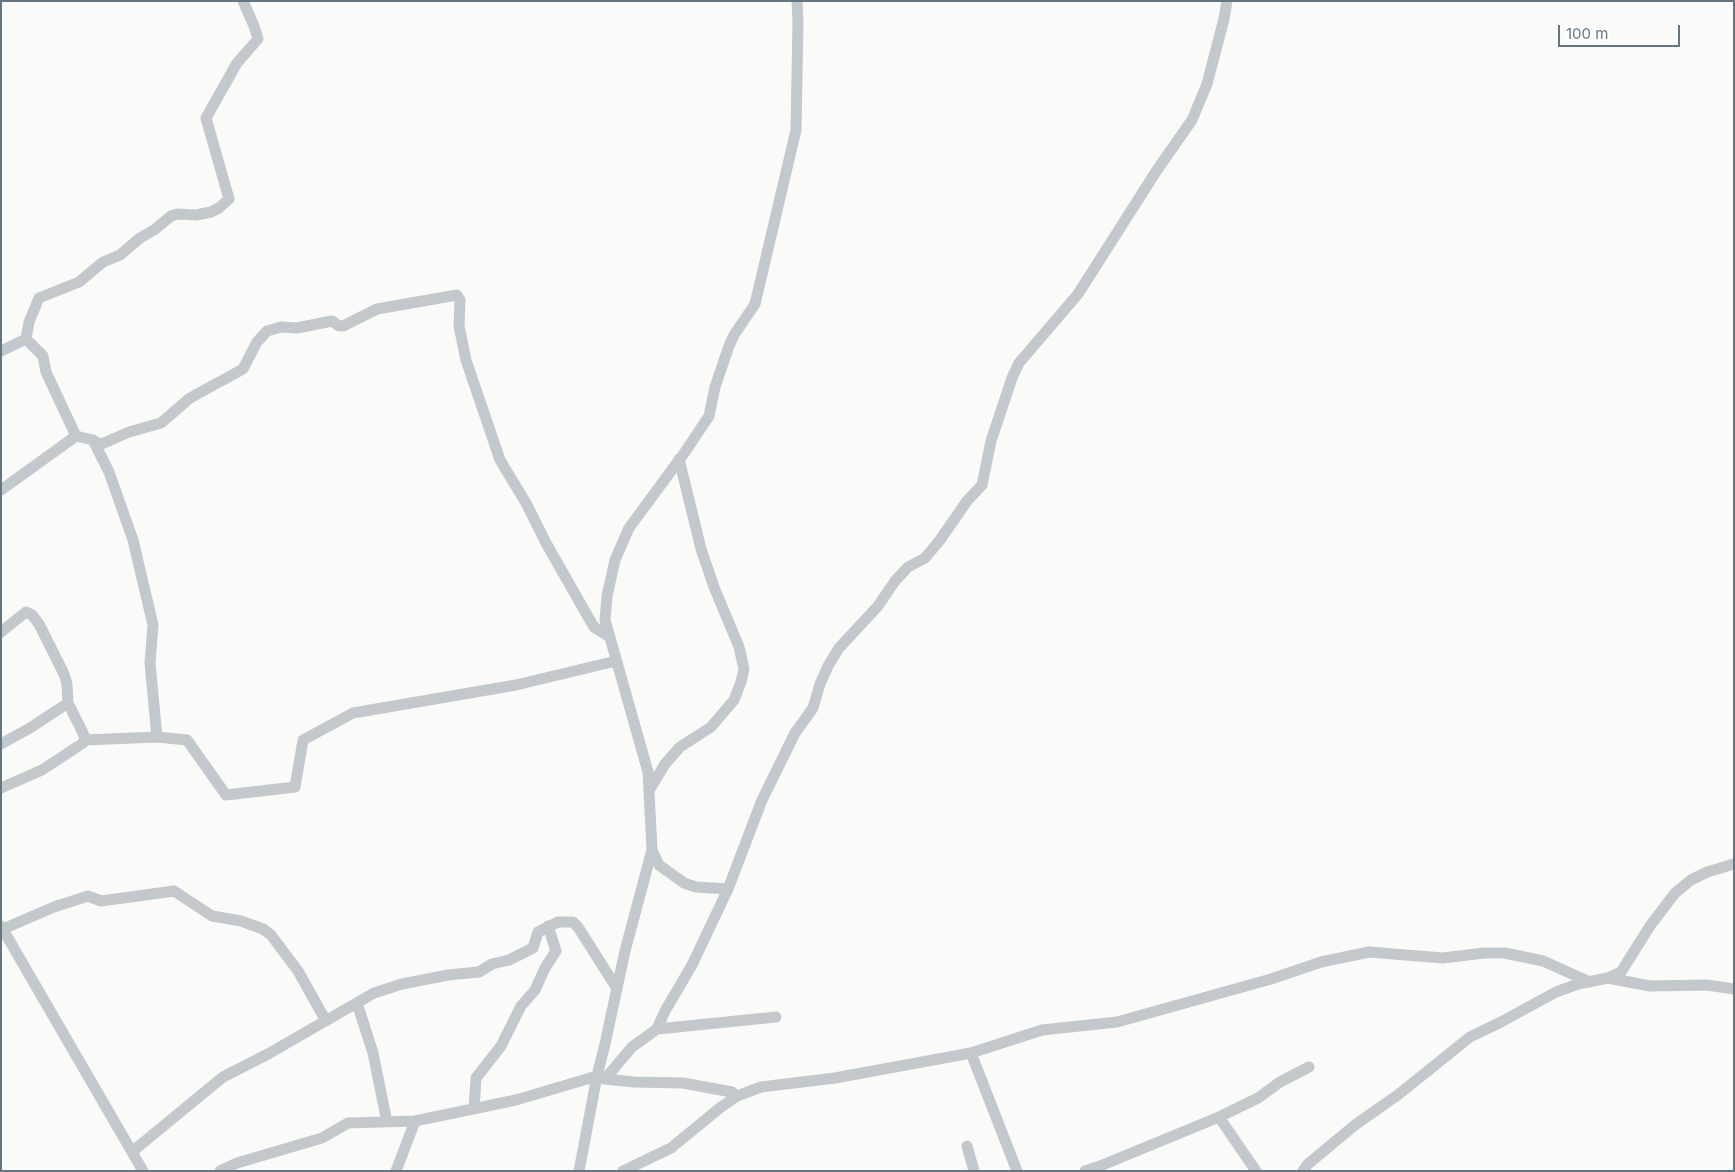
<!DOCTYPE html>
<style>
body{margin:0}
#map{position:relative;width:1735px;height:1172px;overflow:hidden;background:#fafaf8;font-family:Inter,sans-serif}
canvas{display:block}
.frame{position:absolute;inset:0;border:2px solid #657683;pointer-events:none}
.scale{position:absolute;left:1558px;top:25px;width:122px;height:22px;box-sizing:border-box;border:2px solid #657683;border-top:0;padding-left:6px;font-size:15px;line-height:18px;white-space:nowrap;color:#657683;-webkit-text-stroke:4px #fff;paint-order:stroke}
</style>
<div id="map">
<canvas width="1735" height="1172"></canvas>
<div class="frame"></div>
<div class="scale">100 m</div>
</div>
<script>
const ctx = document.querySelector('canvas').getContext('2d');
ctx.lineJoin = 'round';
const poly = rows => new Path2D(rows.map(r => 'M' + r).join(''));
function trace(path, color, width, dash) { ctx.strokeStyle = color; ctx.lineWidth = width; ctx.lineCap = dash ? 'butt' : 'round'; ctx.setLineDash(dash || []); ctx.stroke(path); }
trace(poly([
 [26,339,43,356,46,372,76,436],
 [1,351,26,339,29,322,39,298,79,282,103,262,120,255,140,238,154,230,171,216,177,214,196,215,211,212,219,208,229,199,206,118,237,63,258,39,254,26,243,1],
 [93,440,109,472,133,540,153,625,150,663,157,737],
 [1,490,76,436,93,440,99,444,104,443,129,432,161,423,190,398,243,369,257,342,267,331,281,327,297,328,332,321,339,326,343,326,377,309,457,295,460,300,459,326,466,360,500,460,526,503,546,543,587,615,594,627,610,637],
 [1,632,26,612,32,615,39,624,64,674,67,684,68,703,83,733,85,740,83,743,42,770,1,788],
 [85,740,157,737,187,740,226,795,295,787,303,740,353,713,516,685,616,661],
 [1,744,30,728,68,703],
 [650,789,665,764,680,747,711,727,734,700,741,682,744,669,739,647,714,587,701,549,679,459],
 [652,850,659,865,684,883,696,887,728,889],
 [1,926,143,1171],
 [3,929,54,907,88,896,101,901,174,891,212,916,241,921,263,929,271,935,298,971,326,1021],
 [1608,978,1650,986,1707,985,1734,989],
 [357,1003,373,1053,387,1122],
 [657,1029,776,1017],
 [971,1053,1017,1171],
 [605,1079,634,1082,683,1083,732,1092,737,1096],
 [474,1109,476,1078,501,1046,521,1006,535,990,545,968,556,951,548,926],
 [1219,1117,1256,1171],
 [967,1146,974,1171],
 [133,1151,223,1077,268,1054,374,993,402,984,448,975,479,972,492,964,509,960,533,948,538,932,558,922,573,922,578,927,616,987],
 [220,1171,237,1163,322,1138,348,1123,415,1121,516,1100,597,1076,605,1079,632,1047,657,1029,665,1011,692,965,728,889,762,800,795,733,813,708,820,684,828,666,839,648,878,606,895,581,908,567,925,558,940,540,967,501,982,485,991,441,1012,378,1019,363,1078,294,1157,170,1192,120,1207,84,1224,19,1227,1],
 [396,1171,415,1121],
 [579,1171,597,1076,605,1044,625,951,652,850,648,772,605,620,607,596,615,560,629,528,685,452,709,416,715,387,729,346,734,335,755,304,796,130,798,21,797,1],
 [623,1171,671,1148,721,1107,737,1096,761,1087,835,1078,971,1053,1042,1030,1117,1022,1271,979,1321,962,1369,952,1443,958,1484,953,1505,953,1543,961,1590,982],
 [1085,1171,1100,1166,1219,1117,1258,1098,1280,1082,1309,1067],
 [1303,1171,1308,1164,1355,1125,1399,1094,1470,1037,1501,1022,1556,992,1578,984,1608,978,1621,972,1650,926,1675,893,1691,880,1707,872,1734,864]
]), '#c3c8cc', 11);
</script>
